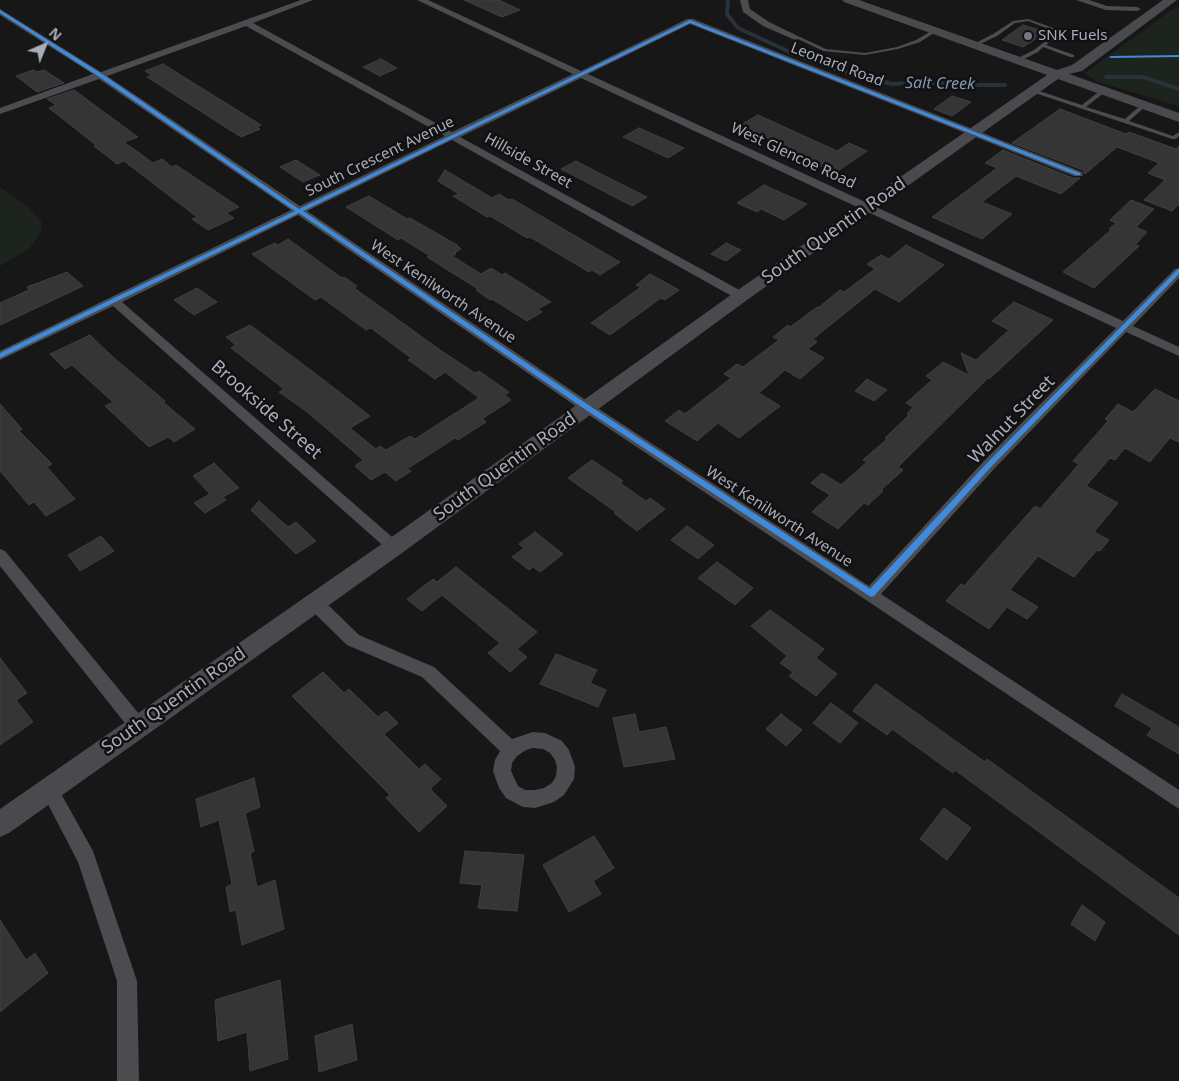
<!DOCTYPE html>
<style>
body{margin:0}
#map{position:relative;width:1179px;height:1081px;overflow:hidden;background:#171717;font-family:"Noto Sans",sans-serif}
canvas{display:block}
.north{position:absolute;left:20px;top:20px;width:50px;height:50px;-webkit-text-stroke:4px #111113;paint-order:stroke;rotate:44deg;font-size:14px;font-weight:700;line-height:20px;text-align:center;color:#a8adb8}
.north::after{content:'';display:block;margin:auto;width:18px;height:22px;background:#a8adb8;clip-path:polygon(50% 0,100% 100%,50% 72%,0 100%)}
</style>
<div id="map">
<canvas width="1179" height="1081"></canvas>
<div class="north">N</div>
</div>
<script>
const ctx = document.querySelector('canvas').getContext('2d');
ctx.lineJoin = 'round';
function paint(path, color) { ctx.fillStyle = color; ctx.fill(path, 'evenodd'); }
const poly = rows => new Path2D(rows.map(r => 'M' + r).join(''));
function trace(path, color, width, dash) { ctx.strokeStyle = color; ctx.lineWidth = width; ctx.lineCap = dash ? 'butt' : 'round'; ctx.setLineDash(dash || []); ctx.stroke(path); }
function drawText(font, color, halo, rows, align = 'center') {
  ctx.font = font + ' "Noto Sans",sans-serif'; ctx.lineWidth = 5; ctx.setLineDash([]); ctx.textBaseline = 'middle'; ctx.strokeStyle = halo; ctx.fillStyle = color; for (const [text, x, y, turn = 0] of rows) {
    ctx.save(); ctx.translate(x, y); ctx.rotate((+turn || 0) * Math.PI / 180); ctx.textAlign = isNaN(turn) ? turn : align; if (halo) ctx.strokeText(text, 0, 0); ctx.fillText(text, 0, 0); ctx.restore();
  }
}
paint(poly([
 [1176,7,1179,8,1179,106,1096,81,1085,73],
 [0,187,27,206,41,221,41,232,29,249,0,266]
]), '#1d241e');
trace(poly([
 [728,0,727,14,738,28,792,53,841,71,892,84,926,82,964,85,1005,85],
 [1106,77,1143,77,1179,89]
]), '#2a3239', 4);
const building = poly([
 [464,0,499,0,520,10,502,17,464,0],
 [1023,25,1046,32,1023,47,1002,40,1023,25],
 [381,59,397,68,380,76,363,67,381,59],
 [163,64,261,125,257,127,260,129,241,137,147,77,152,75,145,71,163,64],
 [33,70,37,72,44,70,64,83,37,92,16,76,33,70],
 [74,90,138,137,124,142,153,163,162,159,172,167,176,165,239,207,226,213,234,218,208,230,192,219,197,217,124,161,117,164,94,146,96,145,49,108,56,105,47,99,74,90],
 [952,96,971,102,952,116,934,109,952,96],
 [1060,109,1126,134,1129,132,1176,149,1179,146,1179,204,1172,211,1144,200,1165,180,1148,173,1159,163,1117,147,1085,174,1083,170,1012,143,1060,109],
 [758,115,837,151,849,143,867,151,838,171,833,172,818,165,821,163,748,129,750,128,742,124,758,115],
 [639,128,684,148,668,158,623,137,639,128],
 [1003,150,1073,178,1080,178,1061,194,1016,176,982,202,1012,214,982,239,932,217,997,168,985,163,1003,150],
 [296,160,320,175,303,182,280,167,296,160],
 [576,161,597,172,647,197,632,206,561,169,576,161],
 [445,170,492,198,499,194,509,200,512,199,620,262,600,275,592,270,589,272,530,237,527,238,490,216,487,217,453,196,459,194,438,181,445,170],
 [764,185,784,194,807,204,784,220,761,209,757,212,737,203,764,185],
 [369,196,407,219,410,218,457,245,461,249,454,253,456,254,452,256,481,274,491,268,502,275,505,273,551,302,538,309,542,312,527,321,492,299,490,300,476,290,478,289,427,257,430,256,401,238,398,240,346,207,369,196],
 [1131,200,1154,209,1136,227,1147,232,1135,245,1139,246,1094,288,1063,272,1111,230,1109,229,1116,223,1110,220,1131,200],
 [288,239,342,278,344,277,357,286,354,288,443,352,475,373,479,371,509,392,505,395,511,400,482,419,486,422,458,440,455,438,407,469,411,471,396,481,385,472,371,480,355,466,363,460,361,458,306,411,279,392,284,389,231,348,236,345,226,337,250,325,316,374,370,416,350,428,376,449,380,446,386,450,410,436,415,439,479,398,445,372,435,379,408,360,411,358,371,328,366,330,321,297,315,300,252,254,275,243,278,245,288,239],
 [726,243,741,250,726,261,711,254,726,243],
 [906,245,944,265,899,302,875,289,813,339,817,342,808,349,824,358,800,379,785,370,759,393,780,406,739,438,718,423,697,441,665,421,679,410,685,414,731,378,724,374,737,364,743,367,779,340,773,337,788,325,790,327,817,307,818,308,840,290,844,292,875,269,867,264,881,255,889,259,906,245],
 [67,272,83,286,0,325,0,303,29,290,27,287,67,272],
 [650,274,679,290,665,300,661,298,610,335,591,323,641,287,636,285,650,274],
 [197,288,217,302,194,315,174,300,197,288],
 [1014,302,1053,320,989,379,988,378,898,467,903,470,881,490,883,491,868,505,864,503,838,529,812,512,830,495,811,483,822,473,841,485,867,462,863,460,887,439,885,438,909,415,907,414,913,407,906,403,932,380,926,376,943,362,969,375,961,353,976,360,1009,330,992,321,1014,302],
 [90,335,114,358,165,401,163,402,195,429,174,442,168,437,149,447,105,406,113,402,72,365,65,369,50,354,90,335],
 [867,379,887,390,874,401,855,391,867,379],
 [1155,389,1179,401,1179,442,1170,438,1150,462,1125,448,1115,460,1110,458,1086,486,1118,503,1094,532,1109,540,1100,551,1097,550,1074,577,1038,556,1010,590,1038,607,1027,619,1007,607,989,629,946,601,961,584,964,586,1035,506,1040,509,1079,464,1073,461,1108,421,1105,419,1118,404,1133,412,1155,389],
 [0,404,22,429,19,431,52,464,47,467,75,499,46,516,34,502,29,505,0,471,0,404],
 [592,460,623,481,620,483,646,501,650,498,665,509,637,531,614,513,616,512,568,478,592,460],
 [214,463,239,488,223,497,226,500,205,513,194,503,210,494,193,476,214,463],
 [259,501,288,527,296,522,316,541,296,554,251,510,259,501],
 [687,526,714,545,698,559,671,540,687,526],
 [535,532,563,554,540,572,533,567,529,570,512,557,524,548,519,544,535,532],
 [101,536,114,551,80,571,68,555,101,536],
 [717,562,753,588,735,605,698,578,717,562],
 [456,567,537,632,517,649,527,657,510,672,488,653,500,643,442,595,422,611,407,599,433,579,437,582,456,567],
 [770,610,824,649,816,658,837,674,816,696,789,676,793,672,780,663,787,656,751,626,770,610],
 [556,654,597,670,590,683,606,690,598,707,540,684,556,654],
 [0,658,27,693,16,700,33,722,0,745,0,658],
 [323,672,344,693,349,689,378,717,386,711,398,723,384,734,419,769,425,764,441,779,430,789,447,806,419,832,386,798,390,795,292,696,323,672],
 [876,684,985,762,987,759,1179,898,1179,935,955,770,953,773,892,729,887,735,853,711,876,684],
 [1122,694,1179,727,1179,754,1147,735,1152,728,1115,706,1122,694],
 [831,703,858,723,840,743,813,723,831,703],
 [635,714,639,732,666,727,675,759,624,767,613,718,635,714],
 [781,714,802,730,786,746,766,729,781,714],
 [254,778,260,807,245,813,254,851,250,853,257,887,275,880,284,929,242,945,236,910,230,912,226,887,232,884,219,820,201,827,196,799,254,778],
 [944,808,971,828,947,860,920,839,944,808],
 [594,836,614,868,593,881,601,894,569,912,543,865,594,836],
 [465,851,524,855,517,911,478,908,482,885,460,883,465,851],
 [1082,905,1105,922,1095,941,1071,924,1082,905],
 [0,920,26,960,35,953,48,973,0,1012,0,920],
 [280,980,288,1059,250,1071,247,1032,218,1041,215,1000,280,980],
 [352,1024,357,1060,319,1072,315,1036,352,1024]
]);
paint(building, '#353536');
trace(building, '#3f4043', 1);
paint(poly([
 [1028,19,1062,31,1062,33,1046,45,1074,55,1074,57,1070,57,1043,47,1038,52,1020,61,1016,61,1016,59,1034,50,1057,32,1028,21,1015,23,997,36,976,46,972,45,993,34,1013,21,1028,19],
 [933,30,937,31,920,42,898,49,865,55,823,51,796,38,800,37,826,49,865,53,897,47,916,40,933,30],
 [1032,90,1036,90,1082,105,1101,90,1105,90,1105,92,1086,107,1125,119,1142,104,1146,104,1146,106,1129,121,1173,136,1179,132,1179,136,1176,139,1172,139,1032,92,1032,90]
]), '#4b4c50');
paint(poly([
 [301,0,313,0,253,23,452,132,573,74,417,0,428,0,581,71,687,19,693,19,1082,172,1083,174,1082,176,1074,176,690,24,588,74,1123,321,1175,269,1179,268,1179,278,1133,326,1179,347,1179,356,1126,332,994,469,881,594,1179,790,1179,809,583,411,298,215,122,302,399,543,402,547,399,551,394,553,389,551,113,306,0,360,0,351,291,210,99,79,0,114,0,108,93,74,0,15,0,9,101,72,301,0],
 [246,26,445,136,300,206,107,76,246,26],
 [581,78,1116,328,984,461,869,586,593,405,307,211,452,140,737,299,745,299,747,296,745,293,460,137,581,78],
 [740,0,748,0,750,9,769,22,802,38,795,40,763,26,743,12,740,0],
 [1076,0,1089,0,1107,6,1137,7,1141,9,1137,11,1106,10,1076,0],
 [0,549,5,551,144,720,147,726,144,732,138,734,132,732,0,566,0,549],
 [315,597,321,598,359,635,434,667,512,739,533,732,545,733,562,741,569,750,575,767,574,779,564,795,554,802,535,808,523,807,506,798,499,788,493,771,495,760,500,751,422,677,347,645,309,608,307,603,309,598,315,597],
 [533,748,543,749,550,753,555,760,557,767,556,776,552,783,544,788,535,790,525,790,518,786,511,771,512,763,517,756,526,750,533,748],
 [49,780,55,783,93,851,137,981,139,1081,117,1081,117,981,78,862,40,789,43,783,49,780]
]), '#4b4c50');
paint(poly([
 [842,0,859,0,1057,70,1072,65,1163,0,1177,0,1082,71,1069,74,1179,113,1179,122,1058,79,747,300,402,553,9,833,0,837,0,809,386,541,735,292,1047,75,844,2,842,0]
]), '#4a4a4e');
paint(poly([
 [0,10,102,74,299,209,690,20,1080,173,1080,175,1076,175,690,23,303,211,590,406,870,589,987,463,1177,270,1179,269,1179,274,991,467,874,596,871,597,586,410,299,213,0,358,0,353,295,211,98,76,0,13,0,10],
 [1179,55,1179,57,1111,58,1109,57,1111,56,1179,55]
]), '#408adc');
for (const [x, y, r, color] of [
 [1028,36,5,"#757880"]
]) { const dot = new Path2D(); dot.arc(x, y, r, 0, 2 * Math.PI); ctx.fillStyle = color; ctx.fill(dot); trace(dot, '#111113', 2); }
drawText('15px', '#a8adb8', '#111113', [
 ["SNK Fuels",1038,36]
], 'left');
drawText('15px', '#a8adb8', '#111113', [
 ["Leonard Road",837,65,21],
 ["West Glencoe Road",793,156,25],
 ["South Crescent Avenue",380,157,-26],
 ["Hillside Street",528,161,29],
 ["West Kenilworth Avenue",443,292,34],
 ["West Kenilworth Avenue",779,517,33]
]);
drawText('italic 16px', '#7f9bb3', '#111113', [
 ["Salt Creek",940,84,1]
]);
drawText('18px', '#a8adb8', '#111113', [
 ["South Quentin Road",834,231,-35],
 ["Brookside Street",266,410,41],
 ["Walnut Street",1012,420,-46],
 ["South Quentin Road",505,467,-36],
 ["South Quentin Road",174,701,-35]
]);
</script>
